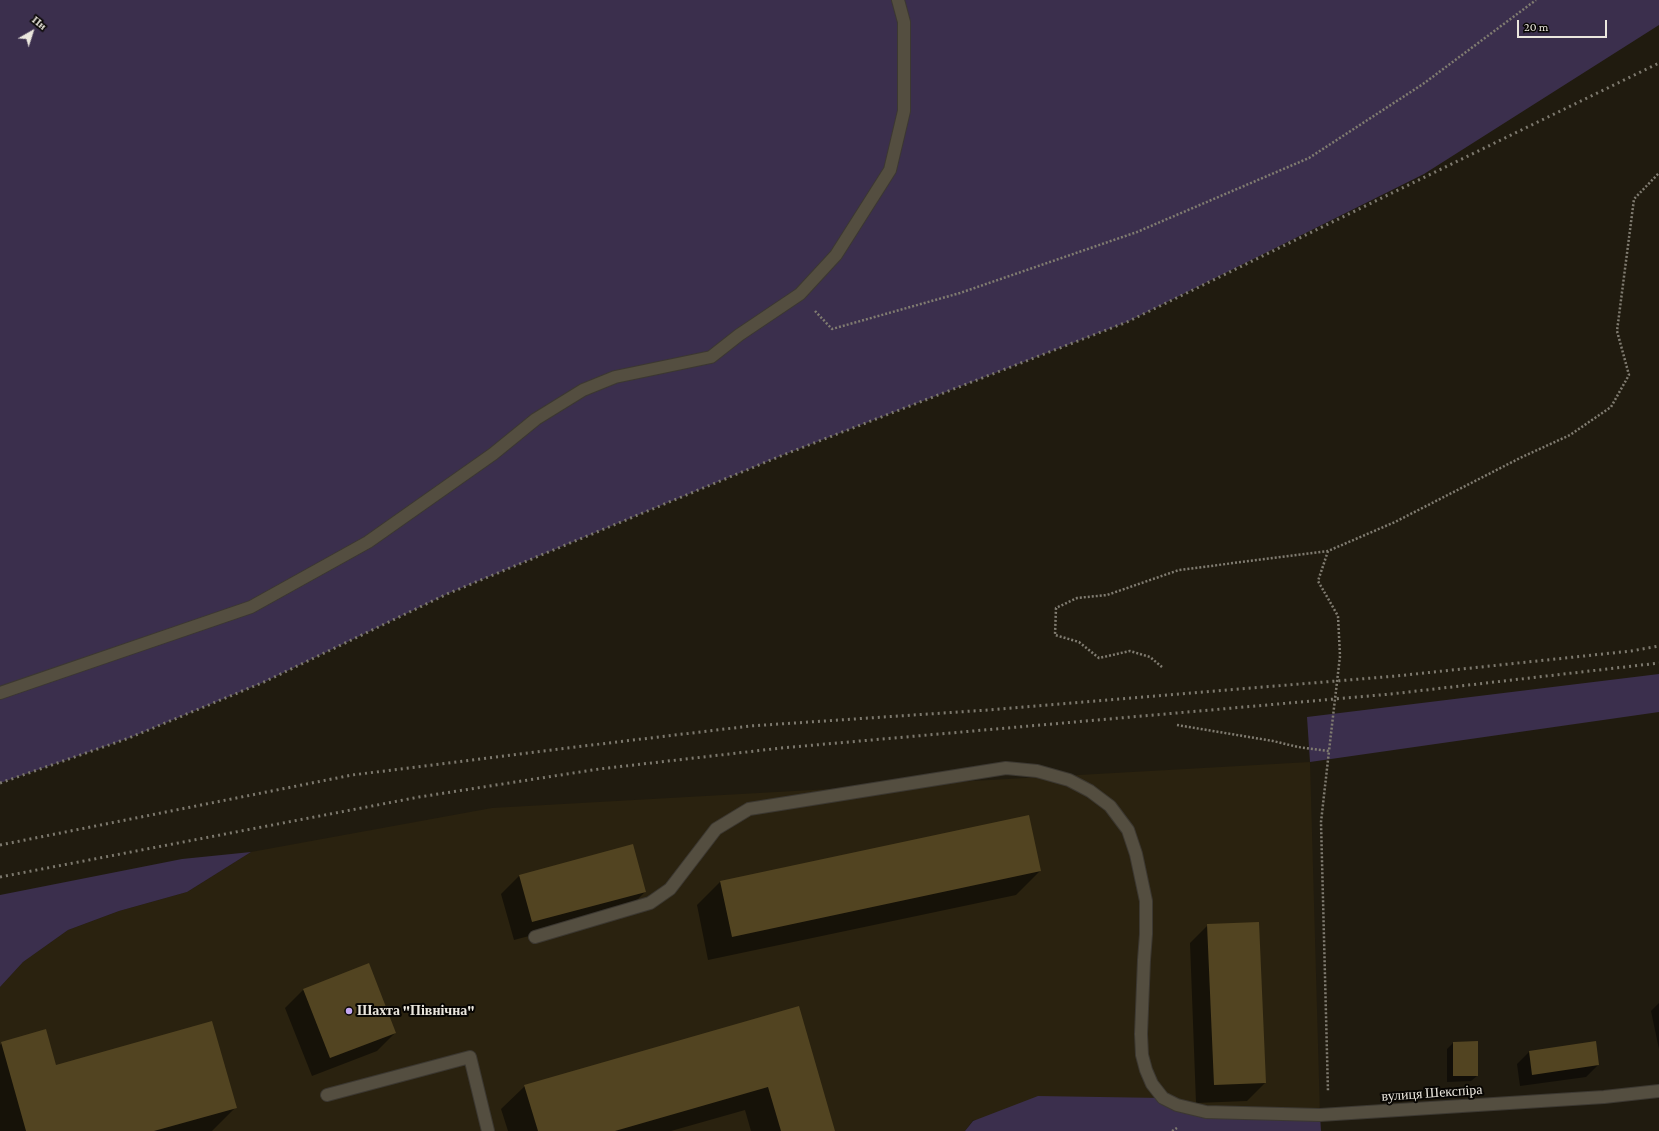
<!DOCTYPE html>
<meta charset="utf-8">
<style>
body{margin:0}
#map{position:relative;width:1659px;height:1131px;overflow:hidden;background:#201b0f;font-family:"Crimson Pro",serif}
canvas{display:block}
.north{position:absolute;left:12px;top:12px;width:40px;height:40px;-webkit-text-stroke:3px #080603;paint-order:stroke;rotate:39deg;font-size:11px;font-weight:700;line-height:16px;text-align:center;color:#ebe7de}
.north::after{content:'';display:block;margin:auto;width:14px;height:18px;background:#ebe7de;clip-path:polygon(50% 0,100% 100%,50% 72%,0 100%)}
.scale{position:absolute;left:1517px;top:20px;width:90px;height:18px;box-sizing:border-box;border:2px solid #ebe7de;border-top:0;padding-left:5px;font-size:12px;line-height:14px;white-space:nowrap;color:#ebe7de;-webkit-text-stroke:3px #080603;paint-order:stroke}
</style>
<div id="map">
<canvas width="1659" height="1131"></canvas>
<div class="north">Пн</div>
<div class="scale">20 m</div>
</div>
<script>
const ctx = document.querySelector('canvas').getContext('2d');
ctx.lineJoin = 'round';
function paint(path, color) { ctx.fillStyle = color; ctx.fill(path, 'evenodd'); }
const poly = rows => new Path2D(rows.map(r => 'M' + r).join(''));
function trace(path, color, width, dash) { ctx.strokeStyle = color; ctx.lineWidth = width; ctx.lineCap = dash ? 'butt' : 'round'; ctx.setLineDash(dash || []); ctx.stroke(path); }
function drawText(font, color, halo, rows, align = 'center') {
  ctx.font = font + ' "Crimson Pro",serif'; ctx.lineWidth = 4; ctx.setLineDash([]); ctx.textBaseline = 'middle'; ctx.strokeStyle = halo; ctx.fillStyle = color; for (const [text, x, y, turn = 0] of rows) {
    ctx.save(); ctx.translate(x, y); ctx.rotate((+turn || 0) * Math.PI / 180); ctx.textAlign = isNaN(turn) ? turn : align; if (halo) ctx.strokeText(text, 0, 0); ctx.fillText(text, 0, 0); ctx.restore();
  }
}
paint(poly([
 [1310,762,1320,1115,973,1120,965,1131,0,1131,0,987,23,962,68,930,119,911,187,892,251,852,492,808]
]), '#2a220f');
paint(poly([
 [0,0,1659,0,1659,25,1424,174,1127,322,783,455,447,594,264,682,129,738,0,783],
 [1659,674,1659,712,1310,762,1307,717],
 [251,852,187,892,119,911,68,930,23,962,0,987,0,895,182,859],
 [1038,1096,1163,1098,1177,1105,1320,1115,1321,1131,965,1131,973,1121]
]), '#3b2f4d');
paint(poly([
 [1040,871,1016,895,708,960,697,905,720,882],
 [519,876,645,892,627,910,514,940,501,894],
 [1208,925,1265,1083,1247,1101,1196,1103,1190,943],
 [303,990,395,1033,377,1051,312,1076,285,1008],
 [1659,1003,1659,1049,1651,1011],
 [798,1007,834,1131,751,1131,745,1110,671,1131,508,1131,501,1109,525,1086],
 [1477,1042,1477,1076,1471,1081,1447,1082,1447,1049,1453,1043],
 [2,1043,56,1066,236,1107,212,1131,0,1131,0,1045],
 [1529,1052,1598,1065,1586,1077,1520,1086,1517,1064]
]), '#0007');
paint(poly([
 [1029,815,1041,871,732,937,720,881],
 [633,844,646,892,532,922,519,875],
 [1259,922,1266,1083,1214,1085,1207,924],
 [369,963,396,1033,330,1058,303,989],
 [799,1006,835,1131,781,1131,768,1087,615,1131,538,1131,524,1085],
 [212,1021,237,1108,154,1131,26,1131,1,1042,46,1029,56,1065],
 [1478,1041,1478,1076,1453,1076,1453,1042],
 [1596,1041,1599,1065,1532,1075,1529,1051]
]), '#524421');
const minor = poly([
 [0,693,251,607,368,542,493,454,536,419,583,390,615,377,711,357,739,335,800,294,836,255,890,170,904,111,904,22,898,0],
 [535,937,650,903,670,889,716,829,749,809,1006,768,1037,771,1069,780,1090,791,1110,806,1128,830,1136,854,1146,901,1146,934,1144,960,1141,1034,1142,1055,1146,1070,1152,1084,1163,1098,1177,1105,1206,1112,1320,1115,1604,1097,1659,1091],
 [327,1095,470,1057,488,1131]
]);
trace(minor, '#3c3831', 14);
trace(poly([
 [815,311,832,329,960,293,1137,232,1309,158,1423,84,1536,0],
 [1328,551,1318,581,1338,616,1340,656,1329,751],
 [1162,667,1150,657,1130,651,1099,658,1079,642,1055,635,1056,608,1077,598,1107,595,1179,570,1328,551,1395,522,1520,458,1570,435,1611,407,1629,375,1617,331,1634,199,1659,173],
 [1177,725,1273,741,1298,747,1329,751,1321,822,1328,1092],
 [1172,1131,1177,1128]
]), '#807c71', 2.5, [2, 2]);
trace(minor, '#544e40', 12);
trace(poly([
 [0,783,129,738,264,682,447,594,783,455,1127,322,1659,63],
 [0,845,352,775,592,745,750,726,988,710,1396,676,1631,651,1659,646],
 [0,877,419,797,599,769,781,748,1391,694,1659,663]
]), '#7d796e', 3, [2, 4]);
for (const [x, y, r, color] of [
 [349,1011,4,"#c4a7f1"]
]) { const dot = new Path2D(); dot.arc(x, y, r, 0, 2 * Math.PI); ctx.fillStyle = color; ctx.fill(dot); trace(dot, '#080603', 1.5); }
drawText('bold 14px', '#ebe7de', '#080603', [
 ["Шахта \"Північна\"",357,1011]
], 'left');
drawText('14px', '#ebe7de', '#080603', [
 ["вулиця Шекспіра",1432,1093,-4]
]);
</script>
